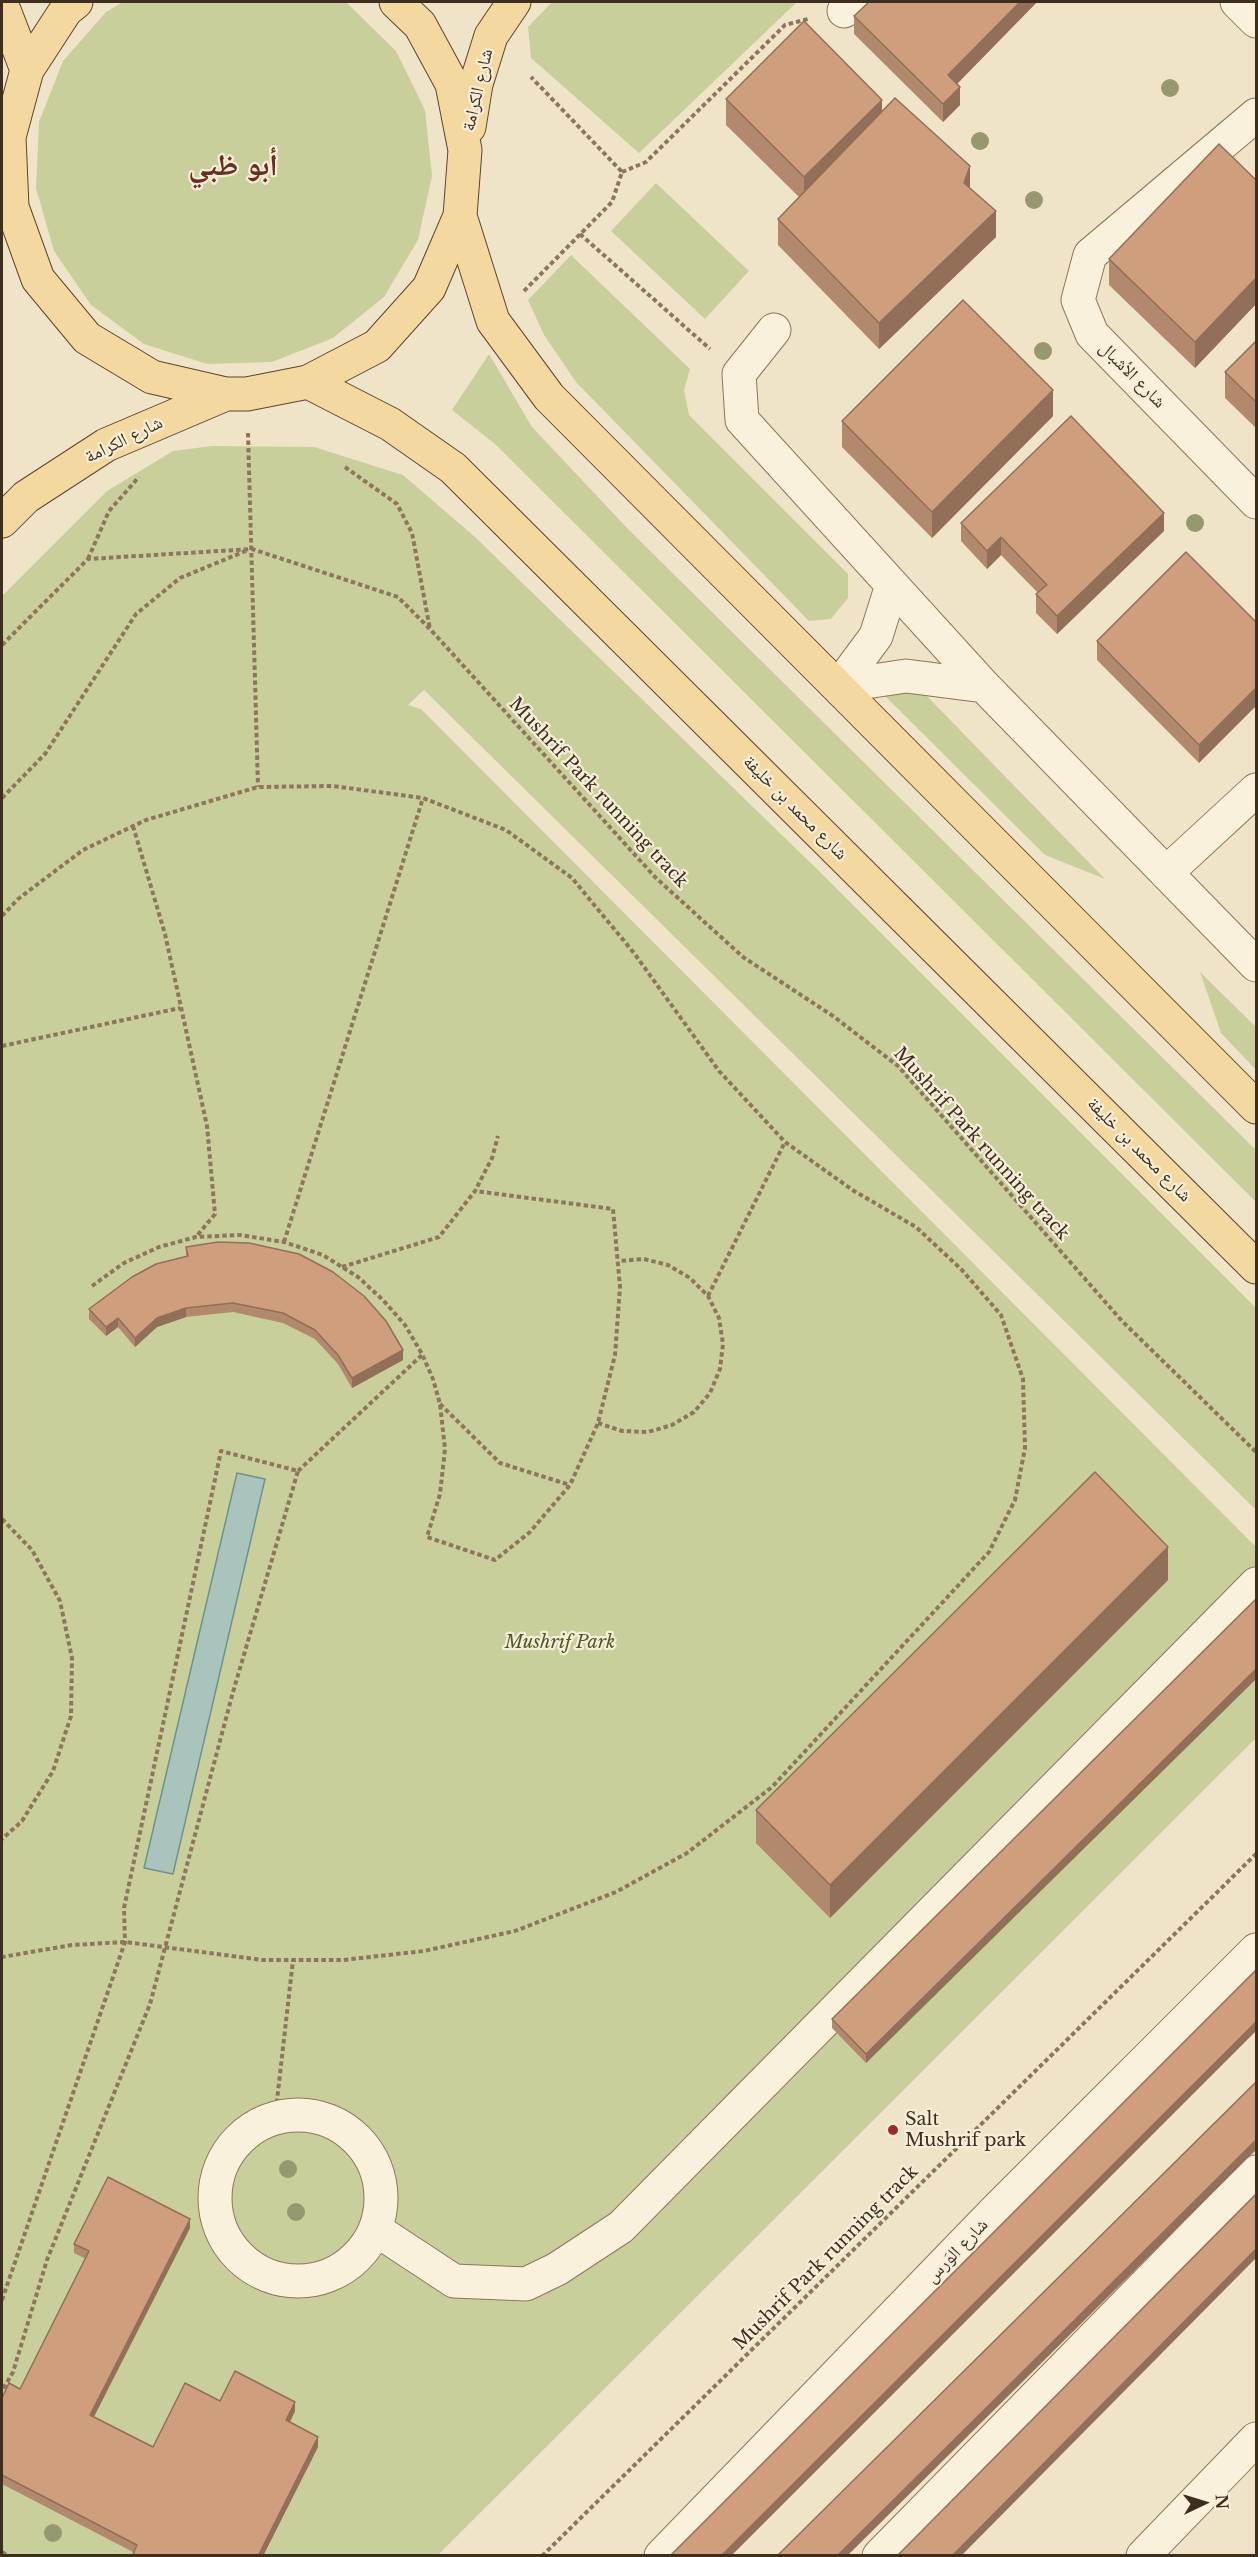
<!DOCTYPE html>
<meta charset="utf-8">
<style>
body{margin:0}
#map{position:relative;width:1258px;height:2557px;overflow:hidden;background:#f0e4c8;font-family:"Libre Baskerville",serif}
canvas{display:block}
.frame{position:absolute;inset:0;border:3px solid #3d2e20;pointer-events:none}
.north{position:absolute;left:1174px;top:2473px;width:60px;height:60px;-webkit-text-stroke:4px #f7eed8;paint-order:stroke;rotate:86deg;font-size:16px;font-weight:700;line-height:24px;text-align:center;color:#3d2e20}
.north::after{content:'';display:block;margin:auto;width:21px;height:27px;background:#3d2e20;clip-path:polygon(50% 0,100% 100%,50% 72%,0 100%)}
</style>
<div id="map">
<canvas width="1258" height="2557"></canvas>
<div class="frame"></div>
<div class="north">N</div>
</div>
<script>
const ctx = document.querySelector('canvas').getContext('2d');
ctx.lineJoin = 'round';
function paint(path, color) { ctx.fillStyle = color; ctx.fill(path, 'evenodd'); }
const poly = rows => new Path2D(rows.map(r => 'M' + r).join(''));
function trace(path, color, width, dash) { ctx.strokeStyle = color; ctx.lineWidth = width; ctx.lineCap = dash ? 'butt' : 'round'; ctx.setLineDash(dash || []); ctx.stroke(path); }
function drawText(font, color, halo, rows, align = 'center') {
  ctx.font = font + ' "Libre Baskerville","Noto Naskh Arabic",serif'; ctx.lineWidth = 4.5; ctx.setLineDash([]); ctx.textBaseline = 'middle'; ctx.strokeStyle = halo; ctx.fillStyle = color; for (const [text, x, y, turn = 0] of rows) {
    ctx.save(); ctx.translate(x, y); ctx.rotate((+turn || 0) * Math.PI / 180); ctx.textAlign = isNaN(turn) ? turn : align; if (halo) ctx.strokeText(text, 0, 0); ctx.fillText(text, 0, 0); ctx.restore();
  }
}
paint(poly([
 [123,2,346,2,396,51,425,110,432,176,418,240,384,297,333,338,272,362,207,364,144,344,91,305,54,251,36,188,39,122,63,61,106,12],
 [552,2,797,2,639,153,531,58,528,27],
 [656,183,749,271,705,319,611,231],
 [571,255,690,369,684,390,689,415,848,574,848,598,831,619,809,621,576,382,544,335,528,300],
 [489,354,532,427,629,530,1256,1150,1256,1202,495,444,452,410],
 [212,446,314,447,403,475,475,537,821,873,1256,1308,1256,1510,424,690,408,705,421,709,1256,1547,1256,1738,438,2555,2,2555,2,596,107,491,173,451],
 [921,690,1105,879,1045,855,883,694],
 [1200,972,1256,1027,1256,1070,1221,1033]
]), '#c9cf9b');
const water = poly([
 [237,1473,265,1479,173,1874,144,1868,237,1473]
]);
paint(water, '#a9c4bc');
trace(water, '#6f938a', 1.5);
const minor = poly([
 [1237,2,1256,21],
 [844,11,852,2],
 [1256,115,1090,255,1078,300,1092,334,1256,502],
 [774,330,739,374,742,420,984,686,1256,965],
 [839,686,906,676,984,686],
 [839,686,876,636,892,585],
 [1166,873,1256,790],
 '215 2198a83 83 0 1 1 166 0a83 83 0 1 1-166 0Z',
 [375,2229,454,2281,526,2284,557,2269,621,2227,1256,1584],
 [661,2556,996,2210,1256,1950],
 [879,2556,1256,2172],
 [1143,2556,1256,2439]
]);
const major = poly([
 [76,2,66,10,27,70,9,137,12,207,38,279,87,338,152,377,226,394,247,394,308,382,377,346,429,288,460,216,465,150,452,84,420,25,396,2],
 [2,5,27,70],
 [469,127,476,84,491,36,514,2],
 [460,216,493,321,549,397,1256,1107],
 [308,382,390,424,453,468,1256,1267],
 [2,521,26,497,106,445,226,394]
]);
trace(minor, '#8d765c', 35);
trace(major, '#5b4430', 35);
trace(poly([
 [622,172,646,162,785,25,808,19],
 [580,234,710,349],
 [524,291,612,202,622,172,531,77],
 [248,433,258,787],
 [345,467,397,504,412,533,430,629],
 [88,559,109,511,139,477],
 [2,645,88,559,252,549,398,597,430,629,656,878,743,957,833,1016,898,1066,1122,1321,1256,1452],
 [2,798,45,754,136,614,180,578,248,550],
 [133,826,165,934,207,1126,215,1214,196,1237],
 [2,916,18,899,83,850,146,820,258,787,333,786,423,798,506,830,572,878,634,953,719,1071,785,1142,854,1191,916,1227,962,1270,1001,1315,1023,1379,1025,1448,1015,1500,989,1552,772,1787,687,1853,616,1892,515,1931,424,1951,343,1960,263,1960,125,1942,72,1945,2,1957],
 [2,1046,180,1008],
 [284,1242,423,798],
 [342,1267,439,1237,475,1191,492,1158,498,1136],
 [92,1286,124,1263,159,1247,196,1237,240,1235,284,1242,323,1255,358,1277,383,1300,405,1325,422,1354,433,1379,440,1404,445,1449,440,1494,427,1537,495,1560,530,1532,570,1485,598,1423,615,1355,620,1287,613,1209,475,1191],
 [708,1296,785,1142],
 [440,1404,500,1463,570,1485],
 [598,1423,622,1431,648,1432,672,1425,694,1412,710,1393,720,1369,723,1344,719,1318,708,1296,690,1278,668,1265,644,1259,619,1261],
 [298,1471,422,1355],
 [2,1519,32,1550,60,1601,72,1658,71,1716,53,1771,22,1821,2,1839],
 [275,2118,293,1960],
 [2,2300,125,1942,124,1908,221,1451,298,1471,233,1692,150,2004,47,2260,13,2372,2,2391],
 [2,2552,8,2556],
 [542,2556,1256,1854]
]), '#8d765c', 4, [4.5, 3]);
trace(minor, '#faf1dc', 33);
trace(major, '#f3d9a0', 33);
ctx.fillStyle = '#96986f';
for (const [x, y] of [
 [1170,88],
 [980,141],
 [1034,200],
 [1043,351],
 [1195,523],
 [288,2169],
 [296,2212],
 [53,2533]
]) { ctx.beginPath(); ctx.arc(x, y, 9, 0, 2 * Math.PI); ctx.fill(); }
paint(poly([
 [1037,2,957,84,960,105,943,122,854,34,854,16],
 [726,99,882,112,970,188,996,237,879,349,778,245,778,219,799,197,726,125],
 [1257,181,1257,303,1195,368,1109,285,1109,259],
 [1257,340,1257,429,1225,398,1225,372],
 [1053,416,932,538,842,447,842,421],
 [961,523,1164,531,1057,634,1036,613,1036,594,1038,593,1001,555,987,569,961,541],
 [1257,623,1199,763,1097,660,1097,641],
 [186,1247,403,1360,352,1388,338,1364,315,1339,283,1323,233,1312,186,1317,157,1327,135,1347,118,1327,106,1336,89,1319,89,1309,186,1256],
 [1168,1580,830,1918,756,1843,756,1810],
 [1257,1598,1257,1678,866,2063,832,2028,832,2019],
 [190,2228,94,2417,153,2447,220,2401,295,2411,290,2422,318,2447,263,2556,132,2556,133,2552,2,2484,2,2398,20,2389,86,2259,74,2253,74,2244]
]), '#b2896c');
paint(poly([
 [1020,2,1037,2,948,93,948,75],
 [960,87,960,105,943,122,943,104],
 [882,100,882,126,804,203,804,177],
 [970,166,970,192,964,183],
 [996,211,996,237,879,349,879,323],
 [1257,277,1257,303,1195,368,1195,342],
 [1053,390,1053,416,932,538,932,512],
 [1164,513,1164,531,1057,634,1057,616],
 [1001,537,1001,555,987,569,987,551],
 [1257,687,1257,705,1199,763,1199,745],
 [186,1308,186,1317,157,1327,135,1347,135,1338,157,1318],
 [118,1318,118,1327,106,1336,106,1327],
 [403,1350,403,1360,352,1388,352,1378],
 [1168,1547,1168,1580,830,1918,830,1885],
 [1257,1668,1257,1678,866,2063,866,2054],
 [1257,2021,1257,2030,731,2556,721,2556],
 [1257,2139,1257,2149,847,2556,837,2556],
 [190,2219,190,2228,90,2424,90,2415],
 [1257,2248,1257,2257,961,2556,952,2556],
 [295,2402,295,2411,286,2430,286,2420],
 [318,2437,318,2447,263,2556,258,2556]
]), '#916f58');
const building = poly([
 [869,2,1020,2,948,75,960,87,943,104,854,16,869,2],
 [804,21,882,100,804,177,726,99,804,21],
 [895,98,970,166,964,183,996,211,879,323,778,219,895,98],
 [1219,144,1257,181,1257,277,1195,342,1109,259,1219,144],
 [963,300,1053,390,932,512,842,421,963,300],
 [1257,340,1257,403,1225,372,1257,340],
 [1071,416,1164,513,1057,616,1036,594,1047,585,1001,537,987,551,961,523,1071,416],
 [1186,552,1257,623,1257,687,1199,745,1097,641,1186,552],
 [218,1242,249,1243,299,1254,333,1272,364,1296,386,1321,403,1350,352,1378,338,1355,315,1330,283,1313,233,1303,186,1308,157,1318,135,1338,118,1318,106,1327,89,1309,132,1277,156,1264,188,1256,186,1247,218,1242],
 [1095,1472,1168,1547,830,1885,756,1810,1095,1472],
 [1257,1598,1257,1668,866,2054,832,2019,1257,1598],
 [1257,1969,1257,2021,721,2556,670,2556,1257,1969],
 [1257,2081,1257,2139,837,2556,777,2556,1257,2081],
 [108,2177,190,2219,90,2415,153,2447,185,2383,220,2401,235,2371,295,2402,286,2420,318,2437,258,2556,132,2556,137,2545,2,2475,2,2398,9,2383,20,2389,89,2251,74,2244,108,2177],
 [1257,2193,1257,2248,952,2556,897,2556,1257,2193]
]);
paint(building, '#cf9f7d');
trace(building, '#916f58', 1.5);
for (const [x, y, r, color] of [
 [893,2130,6,"#9e2a2b"]
]) { const dot = new Path2D(); dot.arc(x, y, r, 0, 2 * Math.PI); ctx.fillStyle = color; ctx.fill(dot); trace(dot, '#f7eed8', 2); }
drawText('18px', '#3d2e20', '#f7eed8', [
 ["شارع الكرامة",478,90,-77],
 ["شارع الأشبال",1132,375,45],
 ["شارع الكرامة",124,440,-26],
 ["Mushrif Park running track",598,793,47],
 ["شارع محمد بن خليفة",795,808,45],
 ["Mushrif Park running track",981,1144,48],
 ["شارع محمد بن خليفة",1139,1150,45],
 ["شارع الوَرس",957,2251,-46],
 ["Mushrif Park running track",826,2258,-45]
]);
drawText('italic 18px', '#4d5a26', '#f7eed8', [
 ["Mushrif Park",560,1643]
]);
drawText('18px', '#3d2e20', '#f7eed8', [
 ["Salt",905,2120],
 ["Mushrif park",905,2141]
], 'left');
drawText('bold 30px', '#6b2e1e', '#f7eed8', [
 ["أبو ظبي",233,167]
]);
</script>
